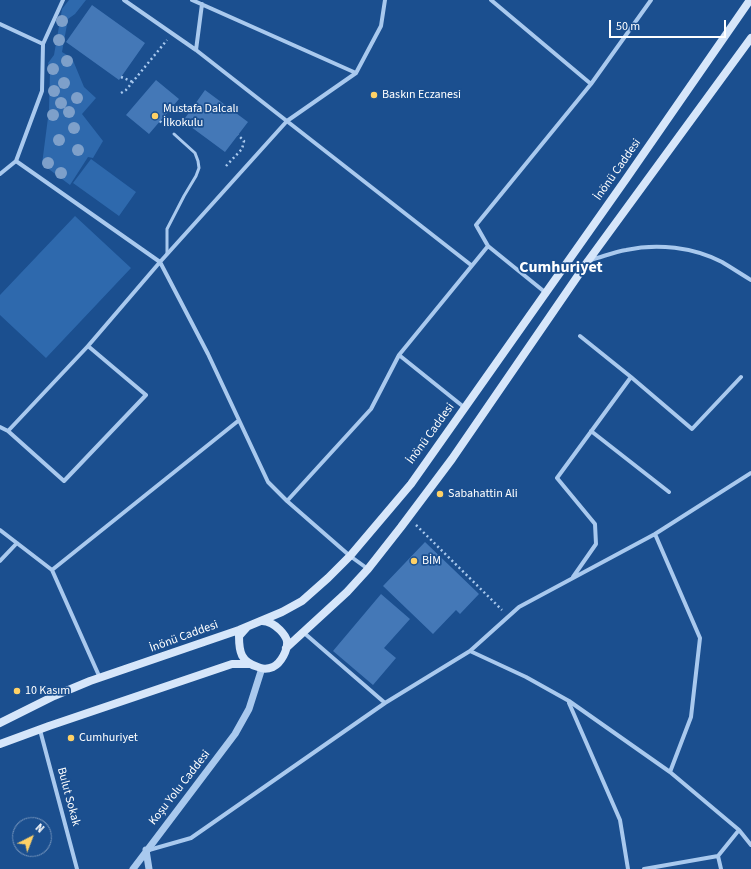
<!DOCTYPE html>
<html>
<head>
<meta charset="utf-8">
<style>
	body { margin:0 }
	#map { position:relative; width:751px; height:869px; overflow:hidden; background:#1b4f8f; font-family:"Source Sans 3",sans-serif }
	canvas { display:block }
	.north { position:absolute; left:12px; top:817px; width:40px; height:40px; box-sizing:border-box; background:#1b4f8f; border:1px solid #7695bc; border-radius:50%; rotate:42deg; font-size:11px; font-weight:700; line-height:16px; text-align:center; color:#fff }
	.north::after { content:''; display:block; margin:auto; width:14px; height:18px; background:#ffd166; clip-path:polygon(50% 0,100% 100%,50% 72%,0 100%) }
	.scale { position:absolute; left:609px; top:20px; width:117px; height:18px; box-sizing:border-box; border:2px solid #fff; border-top:0; padding-left:5px; font-size:12px; line-height:14px; white-space:nowrap; color:#fff; -webkit-text-stroke:3px #1b4f8f; paint-order:stroke }
</style>
</head>
<body>
<div id="map">
<canvas width="751" height="869"></canvas>
<div class="north">N</div>
<div class="scale">50 m</div>
</div>
<script>
const c = document.querySelector('canvas').getContext('2d');
c.lineJoin = 'round';
function fillPath(path, color) { c.fillStyle = color; c.fill(path, 'evenodd'); }
function strokePath(path, color, width, dash) { c.strokeStyle = color; c.lineWidth = width; c.lineCap = dash ? 'butt' : 'round'; c.setLineDash(dash || []); c.stroke(path); }
function drawText(font, color, halo, rows, align = 'center') {
  c.font = font + ' "Source Sans 3",sans-serif'; c.lineWidth = 3.5; c.setLineDash([]); c.textBaseline = 'middle'; c.strokeStyle = halo; c.fillStyle = color; for (const [text, x, y, turn = 0] of rows) {
    c.save(); c.translate(x, y); c.rotate((+turn || 0) * Math.PI / 180); c.textAlign = isNaN(turn) ? turn : align; if (halo) c.strokeText(text, 0, 0); c.fillText(text, 0, 0); c.restore();
  }
}
const green = new Path2D(`
	M69,0H86L75,14L68,19L62,52L72,58L84,87L96,98L82,114L103,141L93,158L88,157L70,185L42,164L49,110L50,70L48,63L54,55L62,9Z
	M91,159L136,192L119,216L73,183Z
	M75,216L131,268L46,358L0,315V295Z`);
const building = new Path2D(`
	M92,5L145,43L119,80L66,42Z
	M156,80L179,99L149,134L126,115Z
	M205,90L248,122L225,152L183,121Z
	M425,542L479,594L460,614L456,610L433,634L383,586Z
	M381,594L410,619L384,648L396,658L373,685L333,651Z`);
const path = new Path2D(`
	M121,77L133,82
	M121,93L126,90L167,40
	M160,121L163,125H170
	M226,166L242,149L244,141L238,135
	M416,525L502,610`);
const service = new Path2D(`
	M167,254V229L184,196L196,176L199,168L198,161L195,153L174,134`);
const minor = new Path2D(`
	M124,0L196,50L471,265
	M192,0L356,73
	M491,0L591,84
	M0,24L43,44
	M196,50L202,4
	M0,174L16,161
	M488,246L546,293
	M590,260C602,257 614,252 626,250C657,243 693,247 722,262C732,268 741,274 751,280
	M580,336L631,377L692,429L741,377
	M399,355L465,408
	M0,427L8,431L64,481L146,395L88,346
	M8,431L88,346L160,262L16,161L42,91L43,44L63,0
	M591,431L669,492
	M287,501L371,409L399,355L488,246L476,225L591,84L651,0
	M0,530L52,570L100,678
	M655,534L700,638L691,717L670,772
	M0,561L17,543
	M368,569L350,556L287,501L268,482L208,354L160,262L287,121L356,73L381,26L385,0
	M52,570L238,421
	M573,577L596,544L595,524L557,478L631,377
	M303,632L385,703
	M470,651L526,677L569,701L670,772L739,830L751,845
	M569,703L620,820L628,869
	M40,730L77,869
	M149,850L191,838L385,703L470,651L519,607L655,534L751,473
	M644,869L718,856
	M721,869L718,856L739,830`);
const tertiary = new Path2D(`
	M146,850L149,869
	M133,869L235,734L249,709L262,668`);
const secondary = new Path2D(`
	M247,627L239,636C239,652 241,662 258,667C262,669 268,669 273,667C281,663 288,650 287,641C286,637 283,633 280,630C275,625 269,621 262,621
	M286,648L347,592L368,569L401,527L452,459L588,261L751,38
	M0,723L54,696L90,681L239,630L282,612L302,601L328,578L350,556L411,484L626,179L750,0
	M0,744L49,726L232,664H250`);
const trees = [
	[62,21],
	[59,40],
	[67,61],
	[53,69],
	[64,83],
	[54,91],
	[77,98],
	[61,103],
	[69,112],
	[53,115],
	[74,128],
	[59,140],
	[78,150],
	[48,163],
	[61,173]
];
const markers = [
	[374,95,4,"#ffd166"],
	[155,116,4,"#ffd166"],
	[440,494,4,"#ffd166"],
	[414,561,4,"#ffd166"],
	[17,691,4,"#ffd166"],
	[71,738,4,"#ffd166"]
];
const poiNames = [
	["Baskın Eczanesi",382,95],
	["Mustafa Dalcalı",163,109],
	["İlkokulu",163,123],
	["Sabahattin Ali",448,494],
	["BİM",422,561],
	["10 Kasım",25,691],
	["Cumhuriyet",79,738]
];
const streetNames = [
	["İnönü Caddesi",618,170,-55],
	["İnönü Caddesi",431,434,-54],
	["İnönü Caddesi",184,637,-20],
	["Koşu Yolu Caddesi",180,788,-52],
	["Bulut Sokak",68,797,75]
];
const districtNames = [
	["Cumhuriyet",561,268]
];
fillPath(green, '#2e69ad');
fillPath(building, '#4478b7');
strokePath(path, '#a9c9ee', 2.5, [2, 3]);
strokePath(service, '#a9c9ee', 3);
strokePath(minor, '#a9c9ee', 4);
strokePath(tertiary, '#a9c9ee', 7);
strokePath(secondary, '#d6e6fa', 8);
c.fillStyle = '#7ea0ca';
for (const [x, y] of trees) { c.beginPath(); c.arc(x, y, 6, 0, 2 * Math.PI); c.fill(); }
for (const [x, y, r, color] of markers) { const dot = new Path2D(); dot.arc(x, y, r, 0, 2 * Math.PI); c.fillStyle = color; c.fill(dot); strokePath(dot, '#1b4f8f', 1.5); }
drawText('12px', '#fff', '#1b4f8f', poiNames, 'left');
drawText('12px', '#fff', '#1b4f8f', streetNames);
drawText('bold 16px', '#fff', '#1b4f8f', districtNames);
</script>
</body>
</html>
